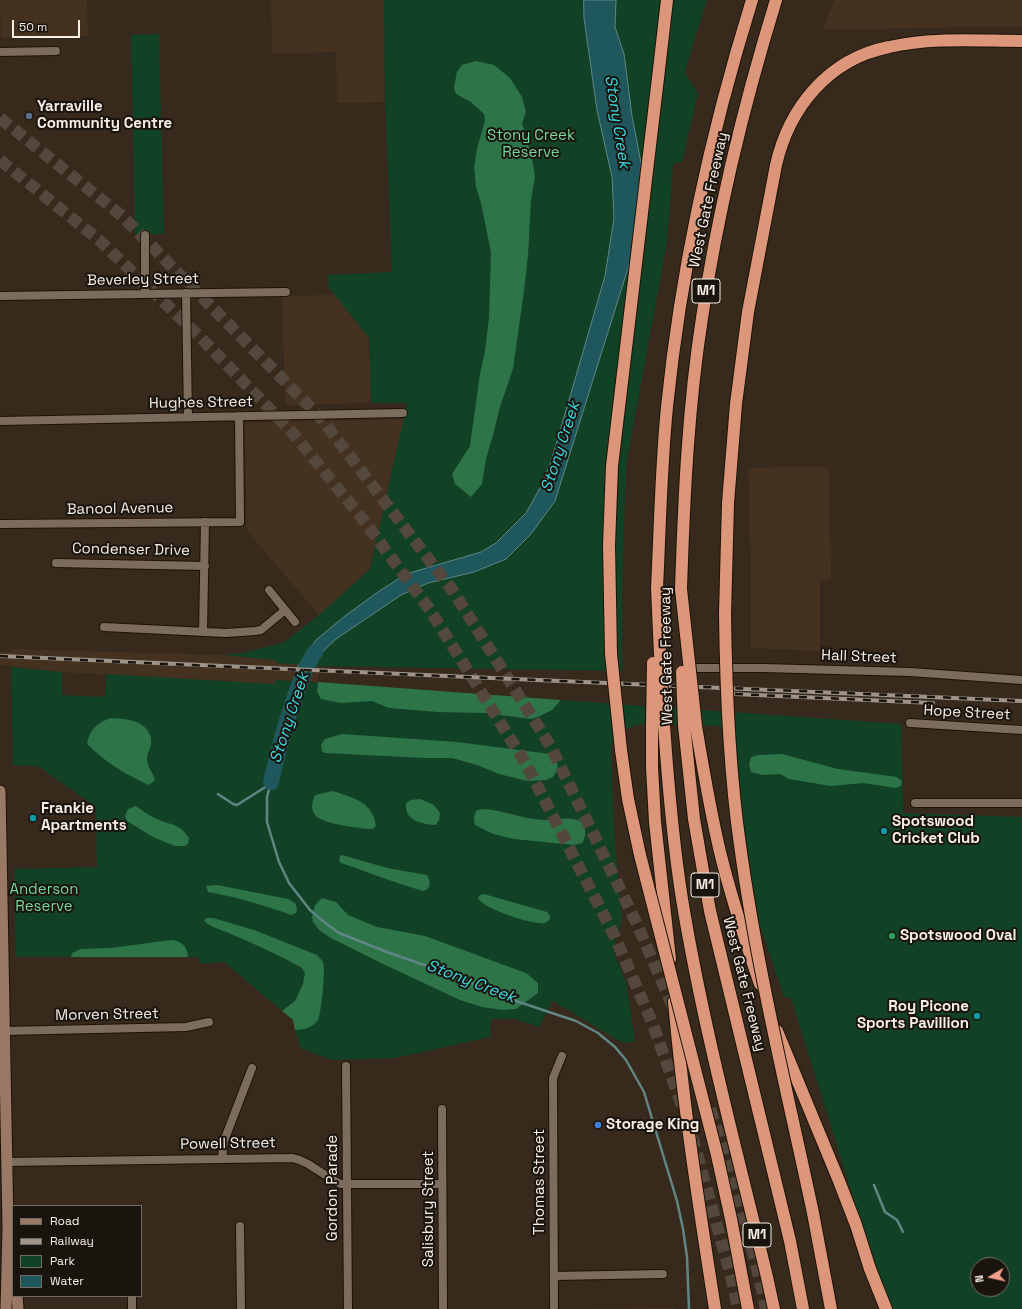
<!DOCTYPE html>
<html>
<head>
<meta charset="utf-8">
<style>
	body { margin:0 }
	#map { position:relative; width:1022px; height:1309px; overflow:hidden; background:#372a1d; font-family:"Space Grotesk",sans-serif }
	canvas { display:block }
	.legend { position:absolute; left:12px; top:1205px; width:130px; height:92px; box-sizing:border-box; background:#1a140e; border:1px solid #726b64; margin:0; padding:5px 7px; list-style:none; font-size:12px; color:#f7eee6 }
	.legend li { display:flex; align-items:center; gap:8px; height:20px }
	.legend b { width:20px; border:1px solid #726b64 }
	.north { position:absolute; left:970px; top:1257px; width:40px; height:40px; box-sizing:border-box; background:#1a140e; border:1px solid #726b64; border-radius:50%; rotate:261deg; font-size:11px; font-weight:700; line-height:16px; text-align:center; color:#f7eee6 }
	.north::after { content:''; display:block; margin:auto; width:14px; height:18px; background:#f49d8b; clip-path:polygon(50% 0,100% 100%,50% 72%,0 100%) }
	.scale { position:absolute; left:12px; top:20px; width:68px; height:18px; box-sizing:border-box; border:2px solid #f7eee6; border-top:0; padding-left:5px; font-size:12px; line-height:14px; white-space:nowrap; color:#f7eee6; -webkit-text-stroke:3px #1a140e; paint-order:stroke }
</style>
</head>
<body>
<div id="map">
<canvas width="1022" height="1309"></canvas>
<ul class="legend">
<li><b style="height:5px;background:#997966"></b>Road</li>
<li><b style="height:5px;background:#9f948a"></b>Railway</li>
<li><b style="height:11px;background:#124226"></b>Park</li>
<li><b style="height:11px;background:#1f585c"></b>Water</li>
</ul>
<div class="north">N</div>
<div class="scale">50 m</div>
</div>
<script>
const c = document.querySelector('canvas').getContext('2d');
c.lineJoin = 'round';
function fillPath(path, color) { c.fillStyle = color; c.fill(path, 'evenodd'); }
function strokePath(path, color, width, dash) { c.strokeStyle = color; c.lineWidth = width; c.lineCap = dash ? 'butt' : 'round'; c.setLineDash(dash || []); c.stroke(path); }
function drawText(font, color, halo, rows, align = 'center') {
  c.font = font + ' "Space Grotesk",sans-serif'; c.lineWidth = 4; c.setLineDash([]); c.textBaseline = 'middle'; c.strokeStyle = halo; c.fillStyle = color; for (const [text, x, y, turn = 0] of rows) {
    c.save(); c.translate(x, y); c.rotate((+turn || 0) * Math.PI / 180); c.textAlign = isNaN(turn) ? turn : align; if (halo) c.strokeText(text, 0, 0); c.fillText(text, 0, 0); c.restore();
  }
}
const built = new Path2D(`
	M0,0H87L88,36L1,37Z
	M271,0H384L385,102L337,103L336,52L272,54Z
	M833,0H1022V26L823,30L834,1Z
	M335,295L369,338L371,403L285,405L282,296Z
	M404,419L370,569L319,615L247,531L245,423Z
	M824,466L829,471L831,579L820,580V651L751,648V572L748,468Z
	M12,649L222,655L277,660V663L319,666L318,682L276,680L275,684L62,672L0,665V652H11Z
	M674,1308V1309H564Z`);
const green = new Path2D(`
	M384,0H707L695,37L685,73L698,93L682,162L673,164L667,242L626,465L622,594V671L319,666L276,663V660L222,655L244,653L284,642L319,615L370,569L407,403H371L369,338L329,288L328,275L392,272L385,102Z
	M159,34L164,234L135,235L131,35Z
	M11,667L62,672V695L105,697L106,674L275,684V680L901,724L903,813L1022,817V1309H891L853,1197L791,998L784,997L756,913L723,732L720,726L641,724L628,728L620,733L614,740L611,747L614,833L622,919L614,947L616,958L626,982L635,1041L627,1043L621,1042L553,1001L539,1027L515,1019H491L490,1037L395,1058L332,1060L300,1048L293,1020L224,962L201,964L198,957H16L14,869L97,867L96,807L38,766L13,765ZM978,1265H1002V1289H978Z`);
const forest = new Path2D(`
	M476,61L494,65L510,78L522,97L526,112L522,123L532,158L535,177L531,200L528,255L524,291L513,369L500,407L493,435L486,459L482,484L471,497L455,484L452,474L470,446L480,374L485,351L489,318L491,252L481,203L476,187L474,167L477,149L485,120L484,114L471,102L458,95L455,92L454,87L457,72L462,65Z
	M318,682L561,700L552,710L540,716L531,719L485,713L438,712L389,708L372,701L341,703L321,699L317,692Z
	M111,718C124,719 140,719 148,731C149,734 151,736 151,739C152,746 148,751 147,757C146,766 153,772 155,780L149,785C123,773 108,764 87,744C89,730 98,722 111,718Z
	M342,734L457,742L550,754L557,762L558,769L553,777L546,780L527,781L499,774L477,765L452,758H425L325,753L322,751L321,745L325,739Z
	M782,754L838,769L897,777L902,781L901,786L896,788L863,783L831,786L789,779L780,774L762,775L751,772L749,765L751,757L759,755Z
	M333,791C353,798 372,801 376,825L373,829C361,829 324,824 316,816C310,810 312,801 315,795Z
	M420,799L434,805L440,813L439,820L436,825C422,824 404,821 406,803L411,800Z
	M136,806C142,810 148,815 155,818C170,826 179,822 189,838L188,844L185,846H175L153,837L127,821L125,816L128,809Z
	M485,809C505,811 526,820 546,820C560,821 568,815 583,822C585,829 587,836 582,843L574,845L514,839L493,834L475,825C474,819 473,816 477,810Z
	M342,855L387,868L427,875C431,881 431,890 423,891C395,883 368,872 341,863L339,861L340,856Z
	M217,885L288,899L295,903L297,909L296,913L291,915C264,905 236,897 208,892L206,886Z
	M484,894L547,912L550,916V919C548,921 547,922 545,923C533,925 483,909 478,898L480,895Z
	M322,898L336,902L348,915L377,927L425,936L526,973L538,983V993L516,1009L503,1010L482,1007L460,1000L381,963L331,938L319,930L313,922L312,917L315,905Z
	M207,918H213L254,930L317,955C318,957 322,959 323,962C326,968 321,1014 318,1020C314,1027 303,1030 295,1030L293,1020L282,1011L295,1001L303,984L305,973L302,968C279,955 255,944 231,934C222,930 213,928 205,922L204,920Z
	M171,940C182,941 187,946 188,957H71L72,953L81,949L111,948Z`);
const water = new Path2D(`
	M584,0H616L615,27L624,54L632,116L646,189L634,249L555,501L531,534L506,559L474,572L428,583L401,595L336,639L320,654L312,670L296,669L316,640L345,616L378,592L406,574L481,552L496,543L526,513L540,488L551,462L605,276L614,218L612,177L597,110L584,18Z`);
const stream = new Path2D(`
	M271,782L267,797V822L279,862L289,883L310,910L324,922L339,933L387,952L447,973L510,999L576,1021L598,1033L615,1047L626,1060L644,1092L677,1201L683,1229L687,1257L689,1309
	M218,794L233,804L237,805L267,786L270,782
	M874,1185L885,1212L897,1220L903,1232`);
const river = new Path2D(`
	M271,782C277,755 284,728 293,702C299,684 305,667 315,652`);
const motorwayTunnel = new Path2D(`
	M0,118L122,216L320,417L453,591L551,747L637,924L675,1012
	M0,160L99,240L200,337L292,432L361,517L430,610L526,764L615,937L652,1022L683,1109
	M710,1109C732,1174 752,1241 766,1309
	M692,1136L731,1276L738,1309`);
const minor = new Path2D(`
	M0,52L56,51
	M145,235V294
	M186,293L188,417
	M0,296L286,292
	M0,421L403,413
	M0,524L240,522L239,416
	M56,563L205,566
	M269,590L295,622
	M104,627L226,633L255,631L261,630L285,610
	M203,632L205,522
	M696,668H763L910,672L1022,680
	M910,723L1022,730
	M915,803H1022
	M4,1031L186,1027L209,1022
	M346,1066L348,1309
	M442,1109L443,1309
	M222,1158L224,1141L252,1068
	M7,1162L292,1158C310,1161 324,1177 341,1184H442
	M240,1226L241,1309
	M554,1276L663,1274
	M132,1296V1309
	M554,1309L553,1078L562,1056`);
const secondary = new Path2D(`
	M0,791L8,1228L6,1309
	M17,1296L18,1309`);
const motorway = new Path2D(`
	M658,78L667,0
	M657,588C660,528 661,467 667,407C681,269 711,132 752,0
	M681,589C684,498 688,408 702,318C718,210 744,104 776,0
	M725,614L728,503L736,404L748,312L776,165C789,108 828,59 889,47C932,37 978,41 1022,41
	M652,724V767L655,822L670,959
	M664,725C668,783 673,842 682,899C703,1027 737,1152 767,1277L774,1309
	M684,725L694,819L710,911L790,1241L803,1309
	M696,726C703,768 710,810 720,852C731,897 745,940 760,984
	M674,1001C683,1104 699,1207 715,1309
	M777,1031L839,1181L856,1225L870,1269L886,1309
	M813,1213L831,1309`);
const rail = new Path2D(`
	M0,656C341,673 681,685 1022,701
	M735,694L933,703`);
const motorwayBridge = new Path2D(`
	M658,78L612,466L609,545L611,654L621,750L628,799L640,855L717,1155L731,1219L748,1309
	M657,588L661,677L664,725
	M681,589L696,726
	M725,614C726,692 729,769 740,845C757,969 787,1091 813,1213
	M682,672L684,725
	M652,724L653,663`);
const markers = [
	[29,116,4,"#5c6f8a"],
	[33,818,4,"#0f9aa8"],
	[884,831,4,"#0f9aa8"],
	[892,936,4,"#2e9e5b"],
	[977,1016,4,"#0f9aa8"],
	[598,1125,4,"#3f7fe0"]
];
const shields = [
	[706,291,28],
	[705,885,28],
	[757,1235,28]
];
const shieldNames = [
	["M1",706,291],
	["M1",705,885],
	["M1",757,1235]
];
const poiNames = [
	["Yarraville",37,107],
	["Community Centre",37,124],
	["Frankie",41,809],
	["Apartments",41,826],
	["Spotswood",892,822],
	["Cricket Club",892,839],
	["Spotswood Oval",900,936],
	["Roy Picone",969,1007,"right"],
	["Sports Pavillion",969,1024,"right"],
	["Storage King",606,1125]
];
const parkNames = [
	["Stony Creek",531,136],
	["Reserve",531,153],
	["Anderson",44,890],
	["Reserve",44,907]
];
const streetNames = [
	["West Gate Freeway",709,200,-78],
	["Beverley Street",143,280,-1],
	["Hughes Street",201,403,-1],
	["Banool Avenue",120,509,-1],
	["Condenser Drive",131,550,1],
	["West Gate Freeway",667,656,-91],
	["Hall Street",859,657,2],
	["Hope Street",967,713,3],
	["West Gate Freeway",744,984,76],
	["Morven Street",107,1015,-1],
	["Powell Street",228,1144,-1],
	["Thomas Street",540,1182,-90],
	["Gordon Parade",333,1188,-90],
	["Salisbury Street",429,1209,-90]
];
const waterNames = [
	["Stony Creek",617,122,81],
	["Stony Creek",561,447,-72],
	["Stony Creek",290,718,-72],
	["Stony Creek",471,982,21]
];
fillPath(built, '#443120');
fillPath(green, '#124226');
fillPath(forest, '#2d7449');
fillPath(water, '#1f585c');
strokePath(water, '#608585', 1);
strokePath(stream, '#608585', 2.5);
strokePath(river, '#1f585c', 16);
strokePath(motorwayTunnel, '#54473b', 12, [12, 6]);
strokePath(minor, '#1e1207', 10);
strokePath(secondary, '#1e1207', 13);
strokePath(motorway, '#1e1207', 14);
strokePath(minor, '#7c6c5e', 8);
strokePath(secondary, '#997966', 11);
strokePath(motorway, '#dc977a', 12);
strokePath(rail, '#9f948a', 4);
strokePath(rail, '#1a140e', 2.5, [8]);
strokePath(motorwayBridge, '#1e1207', 14, []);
strokePath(motorwayBridge, '#dc977a', 12);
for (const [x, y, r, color] of markers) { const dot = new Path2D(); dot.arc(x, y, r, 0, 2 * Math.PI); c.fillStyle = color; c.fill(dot); strokePath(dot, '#1a140e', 1.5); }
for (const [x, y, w] of shields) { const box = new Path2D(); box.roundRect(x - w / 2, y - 12, w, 24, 3); c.fillStyle = '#1a140e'; c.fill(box); strokePath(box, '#f7eee6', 1); }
drawText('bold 14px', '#f7eee6', null, shieldNames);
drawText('bold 15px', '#f7eee6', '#1a140e', poiNames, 'left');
drawText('15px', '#77d899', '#1a140e', parkNames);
drawText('15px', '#f7eee6', '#1a140e', streetNames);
drawText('italic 16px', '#39dce5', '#1a140e', waterNames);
</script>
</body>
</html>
